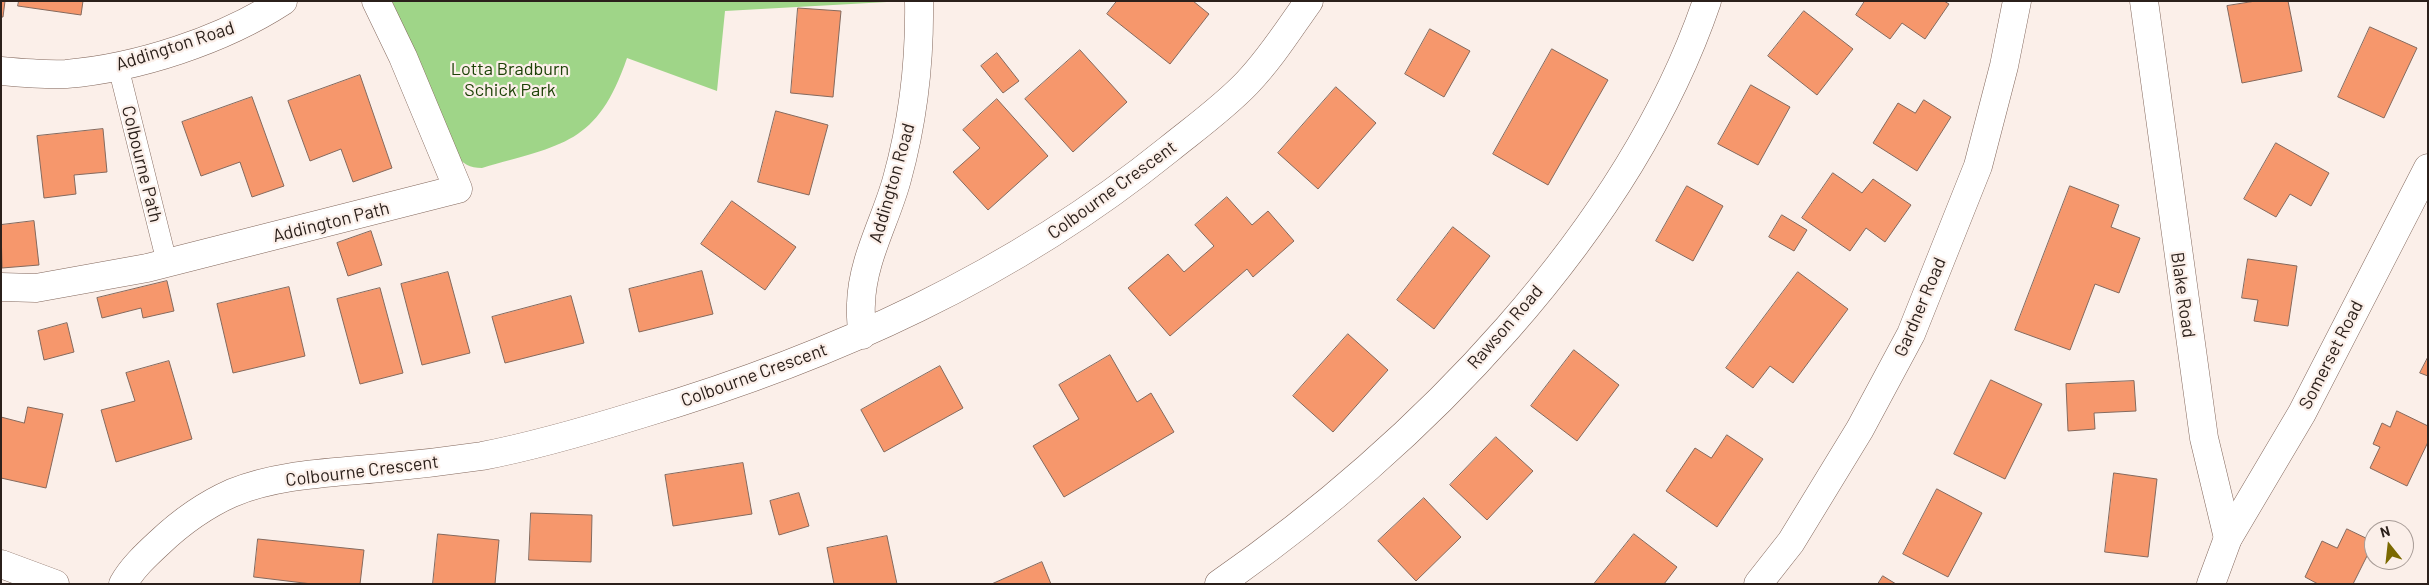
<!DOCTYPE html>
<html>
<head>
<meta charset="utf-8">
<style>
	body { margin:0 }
	#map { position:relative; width:2429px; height:585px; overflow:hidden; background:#fbefe9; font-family:Barlow,sans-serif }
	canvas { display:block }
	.frame { position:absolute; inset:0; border:2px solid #2b201b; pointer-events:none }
	.north { position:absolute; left:2364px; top:520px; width:50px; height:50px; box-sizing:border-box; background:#fbefe9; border:1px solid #a89c97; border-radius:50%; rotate:344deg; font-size:14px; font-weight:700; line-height:20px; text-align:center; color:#2b201b }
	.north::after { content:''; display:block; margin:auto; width:18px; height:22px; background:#7b6900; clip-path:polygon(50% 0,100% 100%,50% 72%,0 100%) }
</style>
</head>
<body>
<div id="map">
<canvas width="2429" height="585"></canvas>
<div class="frame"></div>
<div class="north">N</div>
</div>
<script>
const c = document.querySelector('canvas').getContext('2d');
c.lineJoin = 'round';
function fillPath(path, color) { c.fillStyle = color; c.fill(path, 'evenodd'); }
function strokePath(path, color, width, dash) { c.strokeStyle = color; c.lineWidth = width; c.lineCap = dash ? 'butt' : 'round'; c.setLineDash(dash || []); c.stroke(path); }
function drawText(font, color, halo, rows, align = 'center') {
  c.font = font + ' Barlow,sans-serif'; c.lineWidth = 4.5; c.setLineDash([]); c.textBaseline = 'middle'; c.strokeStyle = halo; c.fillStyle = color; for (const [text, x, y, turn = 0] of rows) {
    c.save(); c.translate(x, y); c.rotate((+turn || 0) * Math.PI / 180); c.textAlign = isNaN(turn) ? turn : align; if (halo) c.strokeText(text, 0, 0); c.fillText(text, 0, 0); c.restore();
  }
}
const green = new Path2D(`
	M392,1H887V2L725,11L717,91L627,58C597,145 563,144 482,168C470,168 462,164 456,154Z`);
const building = new Path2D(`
	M1,1H5L3,17H1Z
	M19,1H83L81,15L18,6Z
	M1117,1H1193L1209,14L1170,64L1107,14Z
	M1865,1H1944L1949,4L1925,39L1902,23L1890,39L1856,15Z
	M2256,1H2288L2302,71L2242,83L2227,6Z
	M798,8L841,11L833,97L791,93Z
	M1804,11L1853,49L1817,95L1768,56Z
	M2370,27L2417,48L2384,118L2338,97Z
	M1430,29L1470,51L1444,97L1405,74Z
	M1552,49L1608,80L1548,185L1493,154Z
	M1080,50L1127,102L1073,152L1025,99Z
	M997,53L1019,81L1003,93L981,66Z
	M360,75L392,168L353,182L341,149L310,161L288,101Z
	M1751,85L1790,107L1758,165L1718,144Z
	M1336,87L1376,123L1318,189L1278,153Z
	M252,97L284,186L252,197L240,162L201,176L182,122Z
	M997,99L1048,156L988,210L953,172L980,148L963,130Z
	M1924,100L1951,117L1917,171L1873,143L1898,103L1915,113Z
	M776,111L828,125L809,195L758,182Z
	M103,129L107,172L74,175L76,194L44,198L37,136Z
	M2276,143L2329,173L2311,206L2290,194L2276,217L2244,199Z
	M1833,173L1862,193L1873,179L1911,205L1885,242L1866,228L1850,251L1802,218Z
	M1687,186L1723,206L1693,261L1656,241Z
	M2070,186L2119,205L2111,227L2140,238L2119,293L2095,284L2070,350L2015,330Z
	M1227,197L1252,225L1268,211L1294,241L1253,277L1247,269L1170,336L1128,288L1168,254L1184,272L1214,246L1195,225Z
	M732,201L796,247L765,290L701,244Z
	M1782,215L1807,230L1794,251L1769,237Z
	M34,221L39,265L2,268L1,225Z
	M1453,227L1490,256L1434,329L1397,300Z
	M371,231L382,265L348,276L337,243Z
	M2248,259L2297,266L2288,326L2254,321L2258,300L2242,298Z
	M702,271L713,314L639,332L629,289Z
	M448,272L470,353L422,365L401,284Z
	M1798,272L1848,309L1793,383L1770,366L1753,388L1726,368Z
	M167,281L174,311L143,318L141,308L102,318L97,298Z
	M289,287L305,356L233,373L217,304Z
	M380,288L403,373L360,384L337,299Z
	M571,296L584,343L505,363L492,317Z
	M67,323L74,352L44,360L38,331Z
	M1348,334L1388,370L1333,432L1293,396Z
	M1574,350L1619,385L1577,441L1531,406Z
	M1110,355L1137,402L1151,393L1174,432L1064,497L1033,446L1079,419L1059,385Z
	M2428,357V376L2420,373Z
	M169,361L192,439L116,462L101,410L135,401L126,373Z
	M940,366L963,408L884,452L861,410Z
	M1991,380L2042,404L2005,479L1954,454Z
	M2134,381L2136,411L2094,413L2095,429L2068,431L2066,384Z
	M28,407L63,414L46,488L1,478V417L24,423Z
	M2397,411L2428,426V442L2407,486L2370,468L2380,447L2373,444L2382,423L2390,427Z
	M1727,435L1763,459L1717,527L1666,491L1695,448L1711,458Z
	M1496,437L1533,471L1487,520L1450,485Z
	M743,463L752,514L673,526L665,475Z
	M2114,473L2157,479L2148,557L2105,552Z
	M1937,489L1982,513L1948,577L1903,554Z
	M799,493L809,526L779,535L770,501Z
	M1424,498L1461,537L1416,581L1378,541Z
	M531,513L592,515L591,562L529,560Z
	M2347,529L2374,542L2353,584H2318L2305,577L2322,541L2337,548Z
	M438,534L499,540L495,584H433Z
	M1634,534L1677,567L1664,584H1594Z
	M887,536L897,584H834L827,548Z
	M258,539L364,550L360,584H312L254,577Z
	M1042,562L1051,584H992Z
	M1883,576L1896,584H1878Z`);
const service = new Path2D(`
	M118,66L167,263`);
const minor = new Path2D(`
	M2144,1L2204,438L2228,538
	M1,71C23,73 45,75 66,74C138,68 223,40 283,1
	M1,287L36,288L147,268L458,189L403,57L376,1
	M862,335C862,325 860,314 861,304C862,260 886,220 897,179C913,121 920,62 919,1
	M1,564L55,584
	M123,584C132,568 146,555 159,543C180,523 205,505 232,493C278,474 331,473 380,468C414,465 448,461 482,456C535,446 589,430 641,414C833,357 1012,276 1169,149C1195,128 1223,108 1247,83C1271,58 1289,29 1309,1
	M1219,584C1417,447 1628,233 1707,1
	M1758,584L1791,542L1860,429L1911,334L1978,166L2004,66L2017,1`);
const tertiary = new Path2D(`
	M2211,584L2228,538L2302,413L2428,168`);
const streetNames = [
	["Addington Road",175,46,-18],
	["Colbourne Path",142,164,76],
	["Addington Road",892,183,-74],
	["Colbourne Crescent",1112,190,-36],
	["Addington Path",331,222,-14],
	["Blake Road",2183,295,82],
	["Gardner Road",1920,307,-67],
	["Rawson Road",1505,327,-49],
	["Somerset Road",2331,355,-63],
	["Colbourne Crescent",754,375,-20],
	["Colbourne Crescent",362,471,-7]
];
const parkNames = [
	["Lotta Bradburn",510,69],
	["Schick Park",510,90]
];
fillPath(green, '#9fd588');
fillPath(building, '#f6976c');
strokePath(building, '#84695d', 1);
strokePath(service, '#83685d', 21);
strokePath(minor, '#83685d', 29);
strokePath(tertiary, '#83685d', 29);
strokePath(service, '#fff', 20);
strokePath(minor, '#fff', 28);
strokePath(tertiary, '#fff', 28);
drawText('18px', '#2b201b', '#fbefe9', streetNames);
drawText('18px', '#1d4207', '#fbefe9', parkNames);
</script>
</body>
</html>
